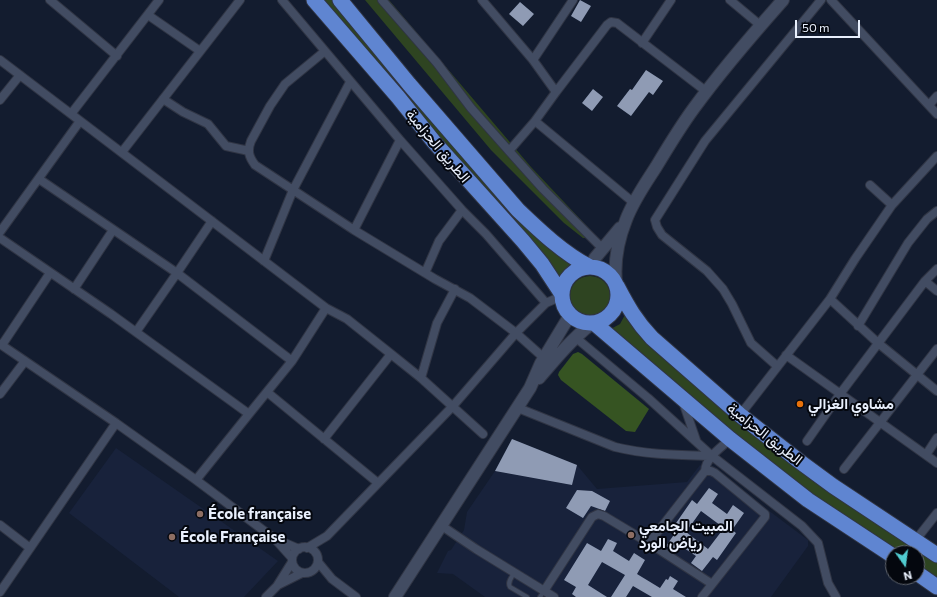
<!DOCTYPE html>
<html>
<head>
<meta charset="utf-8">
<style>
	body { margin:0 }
	#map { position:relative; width:937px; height:597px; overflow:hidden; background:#131c2f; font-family:Commissioner,sans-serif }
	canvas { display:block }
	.north { position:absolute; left:885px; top:545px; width:40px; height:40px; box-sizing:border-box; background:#04070e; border:1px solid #5f646d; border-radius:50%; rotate:166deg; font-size:11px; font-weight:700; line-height:16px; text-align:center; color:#e8effc }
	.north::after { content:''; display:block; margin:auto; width:14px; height:18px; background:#51ccd1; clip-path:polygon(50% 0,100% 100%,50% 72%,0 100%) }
	.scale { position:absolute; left:795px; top:20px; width:65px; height:18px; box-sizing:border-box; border:2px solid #e8effc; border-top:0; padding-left:5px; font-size:12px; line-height:14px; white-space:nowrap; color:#e8effc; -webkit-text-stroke:3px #04070e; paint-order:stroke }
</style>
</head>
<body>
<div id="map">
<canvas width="937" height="597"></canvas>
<div class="north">N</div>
<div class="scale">50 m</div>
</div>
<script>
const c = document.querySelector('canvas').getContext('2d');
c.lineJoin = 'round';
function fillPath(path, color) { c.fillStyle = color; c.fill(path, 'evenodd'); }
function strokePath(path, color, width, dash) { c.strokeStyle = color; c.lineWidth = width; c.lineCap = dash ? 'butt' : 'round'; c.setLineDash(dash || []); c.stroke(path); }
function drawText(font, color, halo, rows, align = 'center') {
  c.font = font + ' Commissioner,Vazirmatn,sans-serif'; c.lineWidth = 4; c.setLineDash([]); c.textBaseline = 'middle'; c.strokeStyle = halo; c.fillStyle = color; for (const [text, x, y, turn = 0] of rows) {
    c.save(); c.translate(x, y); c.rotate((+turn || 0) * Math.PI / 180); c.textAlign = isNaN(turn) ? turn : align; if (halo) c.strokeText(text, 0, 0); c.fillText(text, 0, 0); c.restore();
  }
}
const built = new Path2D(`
	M116,448L278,561L244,597H179L69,513Z
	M577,465L597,489L687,482L700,465L712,468L808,540V546L771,597H485L453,574L437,573L448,551L451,550L464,530L467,512L495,471L572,485Z`);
const green = new Path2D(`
	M323,0H332L408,89L572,263L558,279Z
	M365,0H389L531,167L599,239L583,238L564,223L491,150Z
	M570 296a20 20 0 1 1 40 0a20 20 0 1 1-40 0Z
	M626,313L636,327L937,562V581L917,566V553H898L836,512L789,477L607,331L620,324Z`);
const forest = new Path2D(`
	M578,352L582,354L649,409L635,432L626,431L561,380L558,375L559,372L573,354Z`);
const building = new Path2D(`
	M580,0L591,6L581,22L571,16Z
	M520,2L534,14L523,26L509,14Z
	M646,70L663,81L653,95L649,92L631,116L617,106L630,89L632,90Z
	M593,89L603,97L592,111L582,103Z
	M512,439L577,465L572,485L495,471Z
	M709,488L718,494L712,503L727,514L733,505L744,513L732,530L736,533L717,560L713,557L702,571L691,563L696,556L681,546L676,553L666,546L678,529L674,526L692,500L697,504ZM701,511L724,528L708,549L686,532Z
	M577,490L592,491L610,501L605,511L591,506L583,518L566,508Z
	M608,539L617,543L613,551L629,561L634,553L645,560L637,574L660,588L666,579L668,580L670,576L678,581L673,589L686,597H652L633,586L626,597H611L625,575L602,562L588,585L607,597H576L572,594L576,587L564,580L587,543L601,551Z`);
const lane = new Path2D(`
	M514,573C512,577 507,582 510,587L527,597
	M540,597L544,591`);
const street = new Path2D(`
	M50,0L117,56
	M282,0L400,140L462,210L486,234L546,303
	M382,0L437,63L471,108L509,151L543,189L603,249
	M482,0L533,60L556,92L535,121L509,151
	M730,0L760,25
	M831,0L937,114
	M148,15L200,51
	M642,43L671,0
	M325,51L285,84L270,106L251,141C247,151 249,157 255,165L354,230L435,279L470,298L516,333L544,358
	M0,60L326,308L292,361
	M533,60L573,0
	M556,92L607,25L611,22L617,23L707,92
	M163,99L183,112L208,124L226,146L249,151
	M0,100L20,75
	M929,105L937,96
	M71,114L159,0
	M535,121L634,203
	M122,152L240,0
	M39,179L177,273L292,361L249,414
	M870,185L892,205
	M354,230L400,140
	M0,232L80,121
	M0,238L111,314L249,414L196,480L116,423
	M264,261L293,190L350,82
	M425,273L439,241L462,210
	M925,281L937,291
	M74,289L113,230
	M830,299L855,259L892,205L937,156
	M326,308L347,319L391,354L421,378L483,434
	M858,326L908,243L927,219L937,211
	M136,332L177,273L212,221
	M575,337L648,398L712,456L802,526L818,543L828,583L836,597
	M0,344L116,423L0,592
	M2,345L50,273
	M786,355L937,463
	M777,366L751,343L732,304L723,289L707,271L662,235L657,227L655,220L705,141L821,0
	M421,378L437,323L455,289
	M267,392L378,483
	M0,394L25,361
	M683,402L696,440
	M518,408L615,447C648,455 678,455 712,456
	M740,415L830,299L878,343L937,391
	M324,439L391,354
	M807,441L840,394L925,281L937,269
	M926,455L937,438
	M844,469L937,349
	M196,480L275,539L292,558
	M0,525L30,548
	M442,526L476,549L554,597
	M278,540L299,549
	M915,541L937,513
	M292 560a13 13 0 1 1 26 0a13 13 0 1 1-26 0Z
	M307,548L327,536L453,406L516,333L546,303L562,296
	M318,562L332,579L356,597
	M712,584L649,543L705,471C706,457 721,448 730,439
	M278,585L302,573
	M544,591L592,517L598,514L604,516L649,543
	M266,597L277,586L292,562
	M702,597L765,517V514L715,473L711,471H705`);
const secondary = new Path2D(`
	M592,267L595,258L620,228
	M616,283C614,262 618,240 626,220C633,201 645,184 656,167C668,147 680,127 694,108C721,71 752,35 783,0
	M539,378C556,358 571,340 591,324
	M395,597L530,388L541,363L570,315`);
const highway = new Path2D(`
	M314,0L398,97L434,142L523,241L542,264L561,293
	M340,0L409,84L518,210C540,231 563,253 590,267
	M562 295a28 28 0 1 1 56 0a28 28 0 1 1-56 0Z
	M617,286C628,307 636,321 652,338L740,415L799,461L833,486L937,555
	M594,323L730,439L808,500L893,556
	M917,573L937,587`);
const markers = [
	[800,404,4,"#e8710a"],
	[200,514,4,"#8d6e63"],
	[631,535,4,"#8d6e63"],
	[172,537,4,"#8d6e63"]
];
const streetNames = [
	["الطريق الحزامية",438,146,50],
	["الطريق الحزامية",765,434,38]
];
const poiNames = [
	["مشاوي الغزالي",808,404],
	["École française",208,514],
	["المبيت الجامعي",639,526],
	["رياض الورد",639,543],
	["École Française",180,537]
];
fillPath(built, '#18223b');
fillPath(green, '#2e4421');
fillPath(forest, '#365422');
fillPath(building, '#8f9bb4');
strokePath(lane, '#303544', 6);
strokePath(street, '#303544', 10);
strokePath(secondary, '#303544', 14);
strokePath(highway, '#303544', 17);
strokePath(lane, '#424c62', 4);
strokePath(street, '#424c62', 8);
strokePath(secondary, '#424c62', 12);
strokePath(highway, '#5f85d1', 15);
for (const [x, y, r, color] of markers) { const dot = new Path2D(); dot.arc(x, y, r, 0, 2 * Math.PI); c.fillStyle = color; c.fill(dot); strokePath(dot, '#04070e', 1.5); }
drawText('15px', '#e8effc', '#04070e', streetNames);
drawText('bold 15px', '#e8effc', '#04070e', poiNames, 'left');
</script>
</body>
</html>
